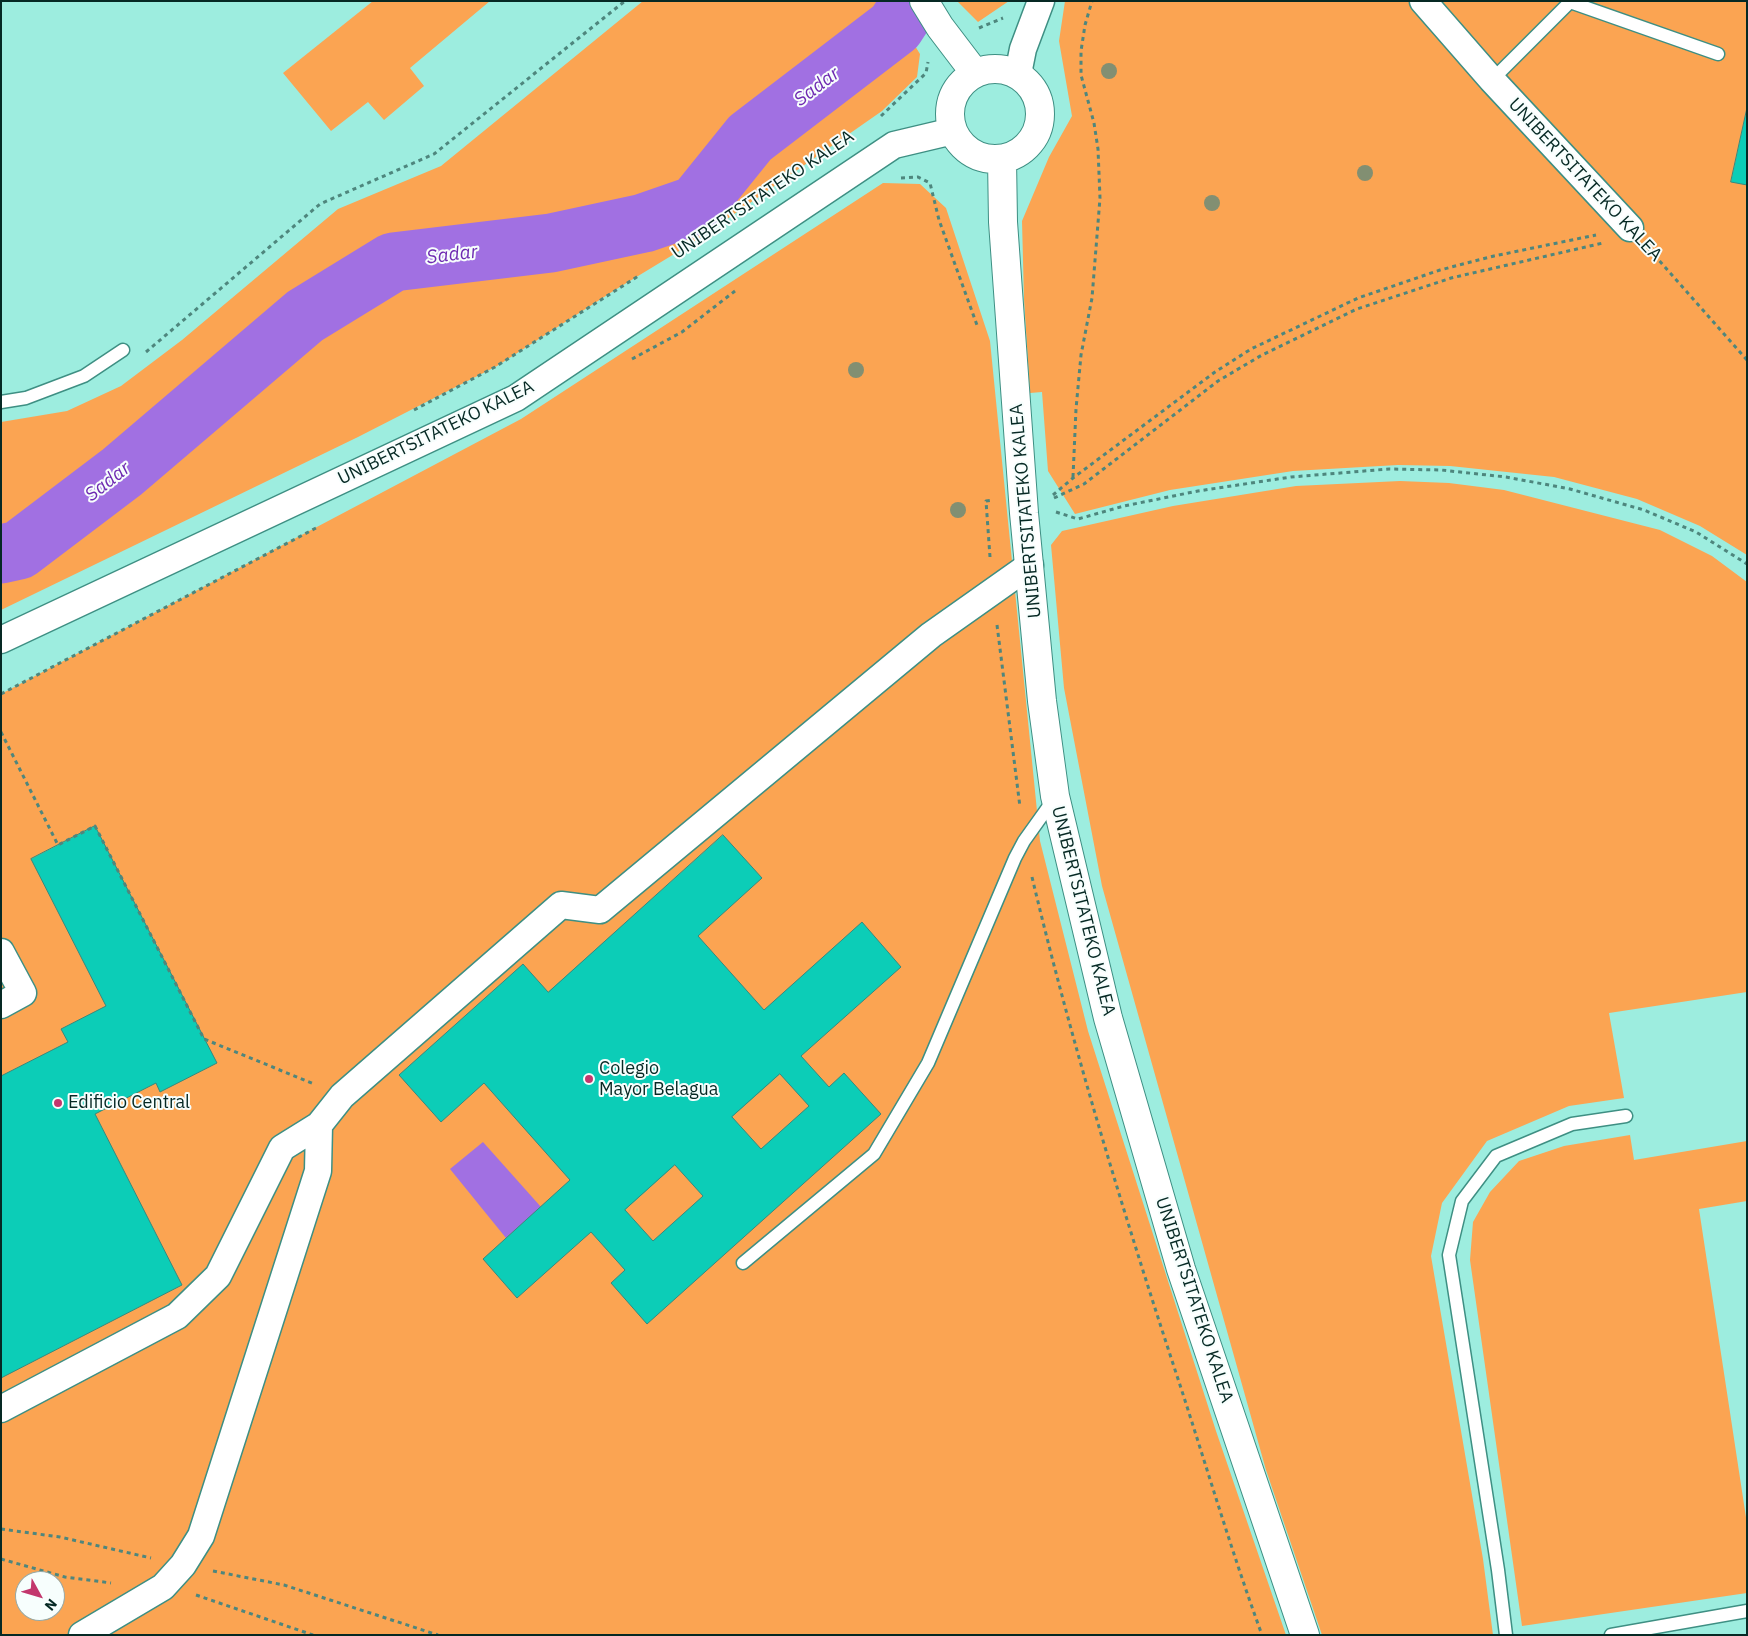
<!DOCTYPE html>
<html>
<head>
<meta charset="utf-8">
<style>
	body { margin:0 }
	#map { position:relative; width:1748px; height:1636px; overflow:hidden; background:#9deddf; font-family:"IBM Plex Sans",sans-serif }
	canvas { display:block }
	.frame { position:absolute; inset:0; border:2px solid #062924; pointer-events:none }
	.north { position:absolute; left:15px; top:1571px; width:50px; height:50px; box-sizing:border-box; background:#f7fefd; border:1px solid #97a9a6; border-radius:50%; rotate:129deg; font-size:14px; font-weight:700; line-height:20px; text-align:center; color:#062924 }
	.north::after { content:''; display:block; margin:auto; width:18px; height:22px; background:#c3376d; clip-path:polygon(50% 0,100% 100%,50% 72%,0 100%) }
</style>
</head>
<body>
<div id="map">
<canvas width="1748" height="1636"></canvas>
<div class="frame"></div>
<div class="north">N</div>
</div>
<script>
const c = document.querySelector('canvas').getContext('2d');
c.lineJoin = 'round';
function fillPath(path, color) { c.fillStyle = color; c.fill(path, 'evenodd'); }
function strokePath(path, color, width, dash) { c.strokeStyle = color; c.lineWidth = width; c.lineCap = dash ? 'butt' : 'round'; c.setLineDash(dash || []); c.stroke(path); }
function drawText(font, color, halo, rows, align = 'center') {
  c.font = font + ' "IBM Plex Sans",sans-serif'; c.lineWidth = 4; c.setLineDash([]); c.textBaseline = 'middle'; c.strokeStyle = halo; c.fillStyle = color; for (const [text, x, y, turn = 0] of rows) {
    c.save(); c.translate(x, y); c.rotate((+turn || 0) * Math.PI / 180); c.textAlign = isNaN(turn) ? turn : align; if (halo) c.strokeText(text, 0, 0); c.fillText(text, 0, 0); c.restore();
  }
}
const green = new Path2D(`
	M373,1H490L410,68L424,86L384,120L368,102L331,131L283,73Z
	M643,1H887L920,54L917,77L882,111L694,242L615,290L497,366L358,437L1,610V422L67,411L121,386L182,340L338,209L441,166Z
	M957,1H1009L978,22Z
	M1065,1H1747V555L1700,526L1637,499L1554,477L1450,466L1398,465L1293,471L1170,490L1075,514L1048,471L1042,392L1030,393L1024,299L1022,221L1049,157L1072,116L1059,41Z
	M883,183L920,184L946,208L990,341L1040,841L1088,1031L1216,1431L1286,1635H1V694L521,419ZM25,1581H55V1611H25Z
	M1400,481L1449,483L1504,490L1660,530L1712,556L1747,582V992L1609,1013L1624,1098L1569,1106L1487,1141L1442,1203L1431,1256L1483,1559L1493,1635H1322L1266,1470L1102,886L1064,688L1051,545L1062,531L1173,506L1296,486Z
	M1630,1135L1634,1160L1747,1141V1201L1699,1209L1747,1524V1593L1522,1626L1470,1260L1473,1222L1490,1192L1519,1161L1564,1146Z`);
const water = new Path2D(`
	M483,1142L541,1207L506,1238L450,1169Z`);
const river = new Path2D(`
	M1,554L19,550L122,472L305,316L393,262L551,243L644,223L696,205L750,138L895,27L912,1`);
const building = new Path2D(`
	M1747,108V185L1731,182Z
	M95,826L217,1063L160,1092L156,1083L95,1114L182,1285L1,1378V1076L68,1042L61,1029L106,1006L31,859Z
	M723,835L762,878L698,936L764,1010L862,922L901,967L801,1056L829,1087L844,1073L881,1114L647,1324L611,1283L625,1270L591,1232L517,1298L483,1259L570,1180L484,1083L441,1122L399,1075L523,964L548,992ZM780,1074L809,1106L761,1149L732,1117ZM675,1165L703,1196L653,1241L625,1210Z`);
const path = new Path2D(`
	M979,28L1003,18
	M881,116L926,73L928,62
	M901,178L918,177L930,183L939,220L978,328
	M1649,249L1747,360
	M146,352L320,204L434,154L625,1
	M632,359L682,332L735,291
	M414,410L495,367L640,275
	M1073,477L1076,409L1081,355L1092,298L1100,198L1098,149L1094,123L1081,75V51L1085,25L1092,1
	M1053,495L1073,478L1215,372L1251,349L1358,298L1440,270L1494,256L1596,235
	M1054,498L1084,484L1218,381L1262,355L1357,309L1451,278L1603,243
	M1056,512L1078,519L1124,506L1198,491L1291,477L1389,469L1441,470L1506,477L1570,489L1644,510L1696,532L1747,564
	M990,557L986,501L993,500
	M997,625L1020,807
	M1,694L316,528
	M1,732L58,845L95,826L204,1039L314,1084
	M1032,877C1073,1049 1125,1218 1180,1385C1207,1468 1232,1553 1262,1635
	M1,1529L60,1537L151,1558
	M1,1559L65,1577L111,1583
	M213,1571L284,1585L438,1635
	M196,1595L313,1635`);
const lane = new Path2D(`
	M1492,80L1570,2L1718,54
	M1,402L26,398L84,376L123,350
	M743,1263L874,1154L928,1063L1015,858L1024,841L1054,799
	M1506,1635L1498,1570L1449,1255L1462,1201L1496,1156L1572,1124L1626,1116
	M1611,1635L1747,1611`);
const street = new Path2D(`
	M1423,1L1492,80L1630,228
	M1018,74L1023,49L1041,1
	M1,640L516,398L894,145L953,131
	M1,952L23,993L1,1005
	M1,1409L177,1316L218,1276L282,1148L319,1125
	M82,1635L163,1587L183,1565L201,1536L318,1171L319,1125L342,1096L561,905L600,910L931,635L1030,565`);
const secondary = new Path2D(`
	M924,1L940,27L975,73
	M950 114a45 45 0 1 1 90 0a45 45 0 1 1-90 0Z
	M1002,159L1003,222L1024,513L1042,701L1055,796L1108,1018L1181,1269L1305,1635`);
const trees = [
	[1109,71],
	[1365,173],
	[1212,203],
	[856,370],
	[958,510]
];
const markers = [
	[589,1079,5,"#c3376d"],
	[58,1103,5,"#c3376d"]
];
const streetNames = [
	["UNIBERTSITATEKO KALEA",1585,180,47],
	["UNIBERTSITATEKO KALEA",763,195,-34],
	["UNIBERTSITATEKO KALEA",436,433,-26],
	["UNIBERTSITATEKO KALEA",1026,511,-95],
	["UNIBERTSITATEKO KALEA",1083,911,76],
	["UNIBERTSITATEKO KALEA",1194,1300,72]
];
const poiNames = [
	["Colegio",599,1069],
	["Mayor Belagua",599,1090],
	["Edificio Central",68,1103]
];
const waterNames = [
	["Sadar",817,87,-37],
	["Sadar",452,255,-7],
	["Sadar",108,482,-38]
];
fillPath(green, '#fba452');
fillPath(water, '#a170e2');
strokePath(river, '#a170e2', 59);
fillPath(building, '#0ccdb7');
strokePath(building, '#38897d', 1);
strokePath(lane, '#3e8f83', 15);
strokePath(street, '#3e8f83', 29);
strokePath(secondary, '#3e8f83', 30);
strokePath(path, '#4e867d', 3, [4, 4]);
strokePath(lane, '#fff', 12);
strokePath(street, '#fff', 26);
strokePath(secondary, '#fff', 28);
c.fillStyle = '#828f72';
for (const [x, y] of trees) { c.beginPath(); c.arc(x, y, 8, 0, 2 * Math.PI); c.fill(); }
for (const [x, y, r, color] of markers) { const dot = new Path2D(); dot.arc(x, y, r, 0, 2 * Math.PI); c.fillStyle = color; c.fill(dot); strokePath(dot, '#f7fefd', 2); }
drawText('18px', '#062924', '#f7fefd', streetNames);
drawText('18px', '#062924', '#f7fefd', poiNames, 'left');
drawText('italic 19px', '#6e2ab1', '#f7fefd', waterNames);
</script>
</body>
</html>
